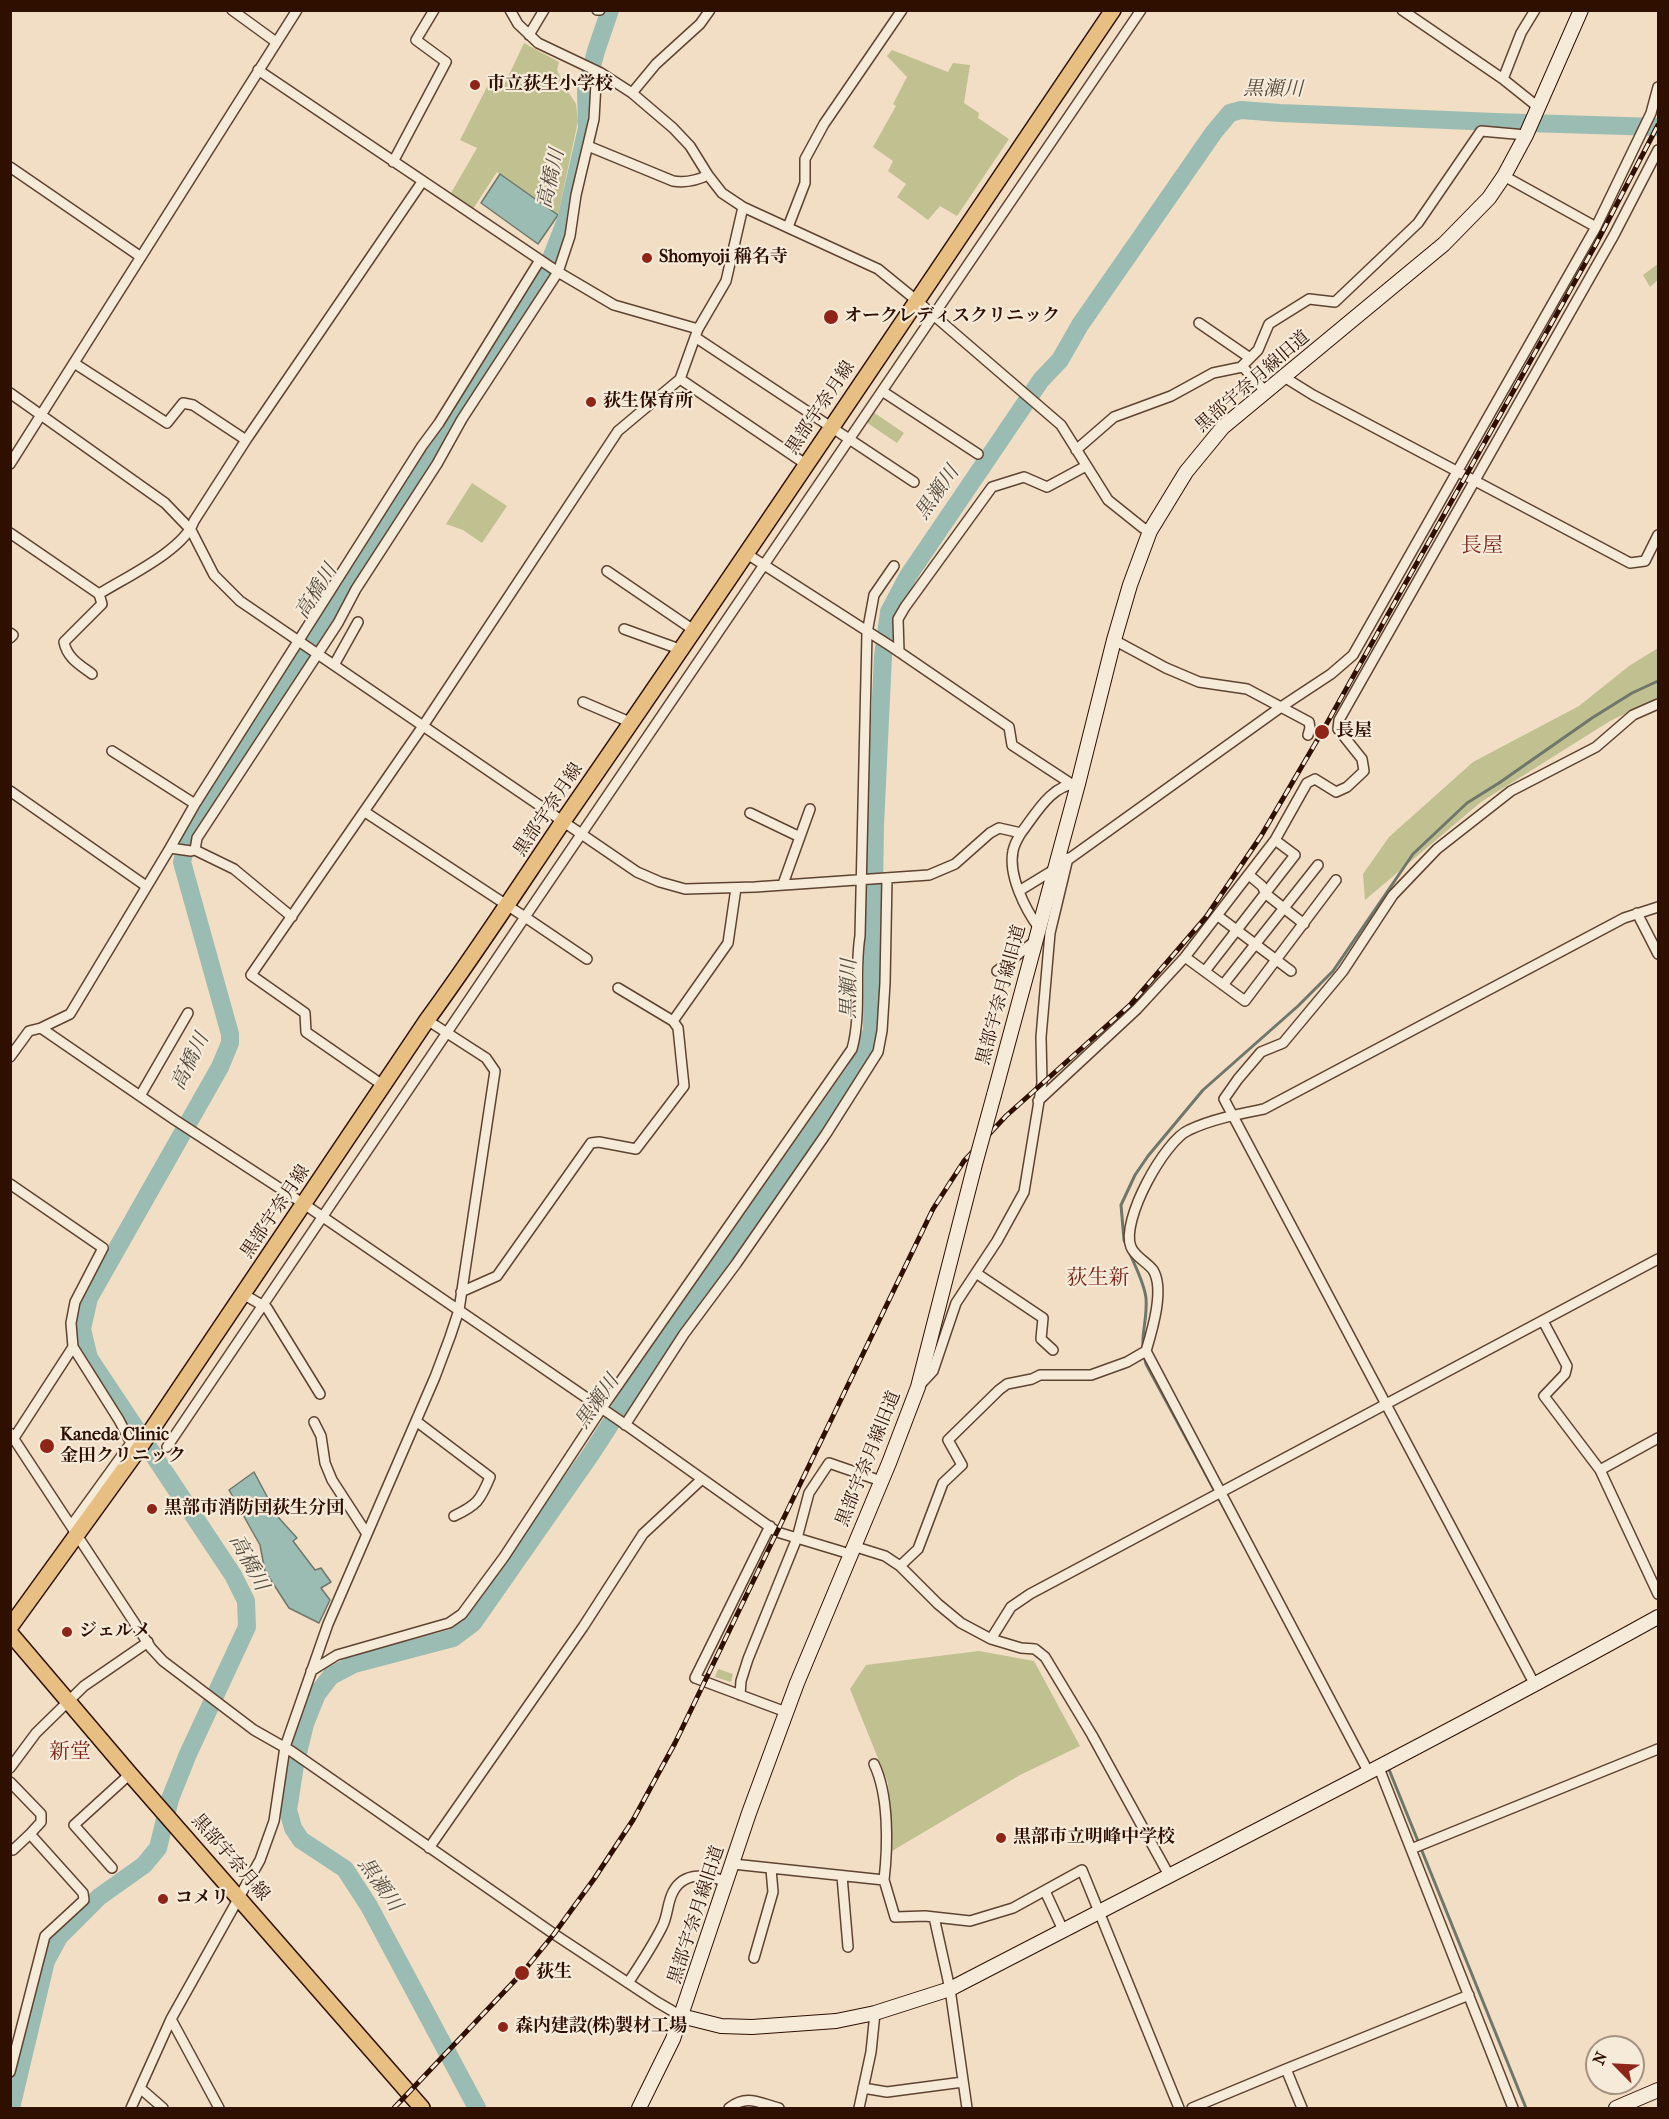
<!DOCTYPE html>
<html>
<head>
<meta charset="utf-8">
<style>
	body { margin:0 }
	#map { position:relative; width:1669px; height:2119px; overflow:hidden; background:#f1dec4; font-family:"IM FELL French Canon",serif }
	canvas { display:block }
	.frame { position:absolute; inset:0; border:12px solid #2e0f00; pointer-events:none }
	.north { position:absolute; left:1585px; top:2035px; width:60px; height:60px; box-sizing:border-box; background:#f6ead9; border:2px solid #a69282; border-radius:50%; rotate:294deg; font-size:16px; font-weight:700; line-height:24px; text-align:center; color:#2e0f00 }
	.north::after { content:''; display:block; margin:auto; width:21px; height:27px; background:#8f2418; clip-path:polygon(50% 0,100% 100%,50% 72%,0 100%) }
</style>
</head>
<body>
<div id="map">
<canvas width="1669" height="2119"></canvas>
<div class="frame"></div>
<div class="north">N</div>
</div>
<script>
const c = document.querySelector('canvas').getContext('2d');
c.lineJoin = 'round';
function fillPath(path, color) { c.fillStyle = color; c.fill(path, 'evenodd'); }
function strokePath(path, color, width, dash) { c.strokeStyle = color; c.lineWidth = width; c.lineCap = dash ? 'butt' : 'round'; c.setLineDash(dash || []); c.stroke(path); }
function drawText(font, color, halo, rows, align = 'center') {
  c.font = font + ' "IM FELL French Canon","Noto Serif JP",serif'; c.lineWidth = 4.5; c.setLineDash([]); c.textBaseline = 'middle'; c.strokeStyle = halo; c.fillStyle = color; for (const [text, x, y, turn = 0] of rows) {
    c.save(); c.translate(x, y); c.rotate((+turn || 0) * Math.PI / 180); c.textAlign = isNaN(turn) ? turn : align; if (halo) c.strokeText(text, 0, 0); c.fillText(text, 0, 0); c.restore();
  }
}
const green = new Path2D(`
	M524,43L559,62L557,70L564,85L576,104L578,121L558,215L497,172L473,209L451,193L477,148L460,140L488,85L501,92Z
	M892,50L948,72L953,63L970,65L964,103L979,113L978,118L1009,139L957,216L940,206L928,220L897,197L906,184L888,171L893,161L873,147L896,106L893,104L907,77L887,56Z
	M1658,264V280L1650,287L1643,275Z
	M873,412L904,433L897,443L866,422Z
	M472,483L507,506L482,543L463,530L446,524Z
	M1658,648V698L1610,721L1481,802L1365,900L1363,874L1389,837L1473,762L1579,706L1629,666Z
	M979,1651L1034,1661L1080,1746L1020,1775L892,1851L888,1783L850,1689L866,1665Z
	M718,1669L733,1674L731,1682L715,1677Z`);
const water = new Path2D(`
	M500,174L558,215L538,244L481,203Z
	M254,1472L278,1517L297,1538L293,1541L315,1570L321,1568L331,1582L321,1588L330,1600L319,1623L289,1608L265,1571L260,1545L229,1490Z`);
const stream = new Path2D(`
	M1127,1247L1124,1240L1121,1205L1135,1175L1148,1156L1203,1090L1298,1006L1333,971L1413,854L1467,803L1499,783L1592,718L1632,693L1658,681
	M1130,1254C1136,1268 1144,1283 1146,1298C1148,1323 1138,1337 1146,1364L1244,1545
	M1388,1767L1526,2108`);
const river = new Path2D(`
	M11,2108L46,1961L59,1937L99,1897L144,1865L158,1848L170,1799L188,1754L247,1627L246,1601L233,1575L89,1358L82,1329L89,1298L220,1067L230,1043V1034L182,862L188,837L397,505L543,279L566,220L587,128L586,90L596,51L610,10
	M477,2108L369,1906L345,1869L301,1840L293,1828L288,1810L295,1765L305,1724L317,1694L331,1676L354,1664L453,1638L473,1623L591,1454L633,1389L856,1070L872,1031L875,825L883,656L889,612L908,576L1041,380L1060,360L1080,325L1214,132L1230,113L1241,110L1280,113L1495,122L1658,127`);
const street = new Path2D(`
	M232,10L276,42
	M510,10L518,24L538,43L601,73L632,93L673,128L690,146L708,175L722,193L743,207L878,269L916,300L1061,425L1108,500L1143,528L1150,531
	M597,10H600
	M1402,10L1503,79L1538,107
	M529,35L544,10
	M258,70L558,272L614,305L698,329
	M1503,79L1521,33L1535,10
	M632,93L656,64L700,24L710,10
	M588,146L673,181C686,183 696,181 708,175
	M393,162L446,62L416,40L434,10
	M10,167L141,257
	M1504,176L1596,227
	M788,227L805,183V159L824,124L902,10
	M1199,323L1250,358
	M695,337L914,482
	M74,363L167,423L183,403L193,405L246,440
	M1284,377L1313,395L1630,563L1645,561L1658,535
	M680,379L807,465
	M882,391L1141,10
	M1266,392L1242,366L1258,350L1269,324L1309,299L1335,302L1418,223L1481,131L1526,135
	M10,393L165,503L191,530L214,575L240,601L637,872L660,882L685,889L755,887L929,875L955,864L990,833L999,828L1021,833C1035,815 1052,783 1078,784
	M1076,450L1114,417L1171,396L1213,373L1242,367
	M10,464L297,10
	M10,533L99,594C126,577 184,550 194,521L246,440L422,182
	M747,554L892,647L1009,727L1012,745L1070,783
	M607,571L695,631
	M624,629L682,650
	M10,633L13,635L10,638
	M1114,640L1166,668L1199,682L1247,689L1309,722L1310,728L1308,735
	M899,652L898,619L905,607L992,487L1024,477L1047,487L1086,466
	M334,665L358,622
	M92,674C80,665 67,658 64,642L102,604L99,594
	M583,702L632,723
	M112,751L195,804
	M10,791L146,886
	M365,812L525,917L882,391L978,454
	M750,813L800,837
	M1021,833C1018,838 1014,845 1013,851C1008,875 1025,909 1039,928
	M170,848L195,804L422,446L439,423L540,260
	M195,850L197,838L338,623L356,589L437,464L462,419L558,272L570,236L576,195L594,119L596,83L601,73
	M1249,875L1262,886L1266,894L1304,924
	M783,884L810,809
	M1019,891L1055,869L1281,707L1331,674L1353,655L1596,227L1651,113L1658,87
	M1637,913L1658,954
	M1218,916L1291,971
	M1185,957L1245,1001L1336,880
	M997,971L1035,941
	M1205,971L1295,855L1275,840
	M1223,985L1318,865
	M673,1021L728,943L736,888
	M41,1028L175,1120L304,1204L629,1427L777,1532L850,1554
	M10,1057L29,1031L41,1028L70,1014L170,848L191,851L195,850L234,869L292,917
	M384,1086L306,1032L305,1013L251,975L423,726L618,431L680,379L698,329L726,281L743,207
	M140,1096L188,1013
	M1038,1101L1137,1009L1185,957L1275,840L1307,783L1315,779L1336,792L1347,787L1364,771L1362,759L1338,729L1339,720L1614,235L1658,150
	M10,1184L103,1248L75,1302L71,1323L73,1347L14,1438
	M976,1273L1043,1318L1041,1339L1053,1350
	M461,1292L497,1276L591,1143L599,1142L636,1149L684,1086L678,1028L673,1021L618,988
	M243,1294L267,1308L320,1394
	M1543,1321L1567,1366L1565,1374L1544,1396L1600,1470L1658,1594
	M920,1385L933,1371L956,1303L997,1241L1024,1192L1042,1083L1041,1037L1050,933L1068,858
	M416,1421L490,1477C480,1501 477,1505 454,1516
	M314,1422L321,1436L325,1463L332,1480L367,1534
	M625,1425L684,1334L736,1264L826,1134L878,1052L882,1031L885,983L887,878
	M10,1433L151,1648L163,1661L254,1730L291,1751L554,1934L657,2002L681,2016
	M167,1447L525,917L587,959
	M1600,1470L1658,1438
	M71,1526L131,1443L119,1420L73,1347
	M770,1526L695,1678L786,1712
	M853,1546L885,1556L900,1566L938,1604L961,1623L991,1639L1011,1607L1030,1594L1658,1259
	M900,1566L918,1549L943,1483L962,1465L948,1440L999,1390L1007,1384L1032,1379L1040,1375H1091L1127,1362L1146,1351
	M991,1639L1021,1648L1035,1649L1045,1657L1092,1735L1170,1877
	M311,1671L337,1655L449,1623L462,1614L504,1557L602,1408L852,1049C862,1013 854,973 860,936L867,633L874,595L894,566
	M1535,1685L1224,1099L1238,1079L1261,1052L1283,1043L1343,971L1393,895L1437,849L1511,791L1596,747L1633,715L1658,704
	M740,1695L741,1681L748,1659L797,1538L809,1493L829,1463L881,1481
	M874,1764C889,1795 888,1846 884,1880
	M10,1768L36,1733L84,1686L148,1642
	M1379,1768L1513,2108
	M1369,1773L1146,1351C1152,1331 1165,1289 1153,1270C1147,1262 1135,1257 1131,1247C1120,1221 1165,1140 1189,1130C1212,1119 1239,1114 1264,1109L1624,918L1658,907
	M10,1782L41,1814V1822L30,1834
	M429,1848L583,1627L643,1534L702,1479
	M1411,1849L1658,1749
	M733,1864L884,1880L895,1917L925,1916L970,1921L1013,1908L1082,1870L1179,2108
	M112,1868L74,1825L130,1774
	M842,1876L848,1947
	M1045,1891L1063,1930
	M934,1917L950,1989L967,2108
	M754,1958L773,1892L771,1869
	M628,1983C640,1965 652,1947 662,1927C668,1916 667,1903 673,1892C684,1870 709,1875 727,1882
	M171,2019L219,2108
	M1286,2069L1469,1995
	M10,2072L45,1936L84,1900L83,1893L30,1834L13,1850
	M140,2088L163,2108
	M863,2088L887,2092L963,2082
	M131,2108L171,2019L260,1860L274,1821L285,1747L328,1624L435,1377L450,1337L459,1310L495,1071L486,1058L427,1020
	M729,2108C747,2094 759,2103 779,2108
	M859,2108L871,2052L875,2013
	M1192,2108L1286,2069L1302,2108`);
const secondary = new Path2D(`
	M994,1095L1078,784L1114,640L1130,585L1150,531L1186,472L1223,427L1444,244L1489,198L1504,176L1526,135L1581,10
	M681,2016L721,2026L752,2027L836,2021L875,2013L950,1989C1187,1866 1425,1746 1658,1617
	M639,2108L673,2039L749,1813L797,1683L889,1463L918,1387L974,1168
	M1616,2108L1658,2090`);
const primary = new Path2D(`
	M10,1627L138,1450L427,1020C476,953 520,885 566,817C751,550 931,279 1113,10
	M10,1633L130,1774L422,2108`);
const rail = new Path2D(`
	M394,2108L522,1973L554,1934L594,1879L633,1820L675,1743L933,1209L964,1161L1006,1116L1131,1004L1206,917L1261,836L1322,732L1596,244L1658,125`);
const secondaryBridge = new Path2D(`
	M974,1168L994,1095`);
const markers = [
	[475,85,6,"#8f2418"],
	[647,258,6,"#8f2418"],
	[831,317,8,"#8f2418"],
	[591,402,6,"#8f2418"],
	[1322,732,8,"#8f2418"],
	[47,1446,8,"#8f2418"],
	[152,1509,6,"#8f2418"],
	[67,1632,6,"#8f2418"],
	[1001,1838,6,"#8f2418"],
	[163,1899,6,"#8f2418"],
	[522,1973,8,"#8f2418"],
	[503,2027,6,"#8f2418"]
];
const poiNames = [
	["市立荻生小学校",487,85],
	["Shomyoji 稱名寺",659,258],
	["オークレディスクリニック",844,317],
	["荻生保育所",603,402],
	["長屋",1336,732],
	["Kaneda Clinic",60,1436],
	["金田クリニック",60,1457],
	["黒部市消防団荻生分団",164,1509],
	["ジェルメ",79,1632],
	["黒部市立明峰中学校",1013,1838],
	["コメリ",175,1899],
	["荻生",536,1973],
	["森内建設(株)製材工場",515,2027]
];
const streetNames = [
	["黒部宇奈月線旧道",1253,382,-41],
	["黒部宇奈月線",821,408,-56],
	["黒部宇奈月線",549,810,-56],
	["黒部宇奈月線旧道",1002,995,-75],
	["黒部宇奈月線",276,1212,-56],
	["黒部宇奈月線旧道",869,1459,-68],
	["黒部宇奈月線",230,1858,49],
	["黒部宇奈月線旧道",697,1915,-72]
];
const waterNames = [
	["黒瀬川",1273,90,1],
	["高橋川",552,179,-77],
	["黒瀬川",938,493,-55],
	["高橋川",317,592,-58],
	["黒瀬川",850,989,-89],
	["高橋川",191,1062,-64],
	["黒瀬川",598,1402,-55],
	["高橋川",248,1563,62],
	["黒瀬川",379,1885,55]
];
const quarterNames = [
	["長屋",1482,547],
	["荻生新",1098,1279],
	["新堂",70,1753]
];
fillPath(green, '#c0c090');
fillPath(water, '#9bbcb3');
strokePath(water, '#6f776b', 1.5);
strokePath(stream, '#6f776b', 3);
strokePath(river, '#9bbcb3', 18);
strokePath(street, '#5f4331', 12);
strokePath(secondary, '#2e0f00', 16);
strokePath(primary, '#2e0f00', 18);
strokePath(street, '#f6ead9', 9);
strokePath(secondary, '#f6ead9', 14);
strokePath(primary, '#e8bf82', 15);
strokePath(rail, '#2e0f00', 5);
strokePath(rail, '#f6ead9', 3, [9]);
strokePath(secondaryBridge, '#2e0f00', 16, []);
strokePath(secondaryBridge, '#f6ead9', 14);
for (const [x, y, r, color] of markers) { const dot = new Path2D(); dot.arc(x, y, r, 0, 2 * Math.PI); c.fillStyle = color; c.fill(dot); strokePath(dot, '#f6ead9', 2); }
drawText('bold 18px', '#2e0f00', '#f6ead9', poiNames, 'left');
drawText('18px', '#2e0f00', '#f6ead9', streetNames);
drawText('italic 20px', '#544c3f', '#f6ead9', waterNames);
drawText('21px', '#7a1f14', '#f6ead9', quarterNames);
</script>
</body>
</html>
